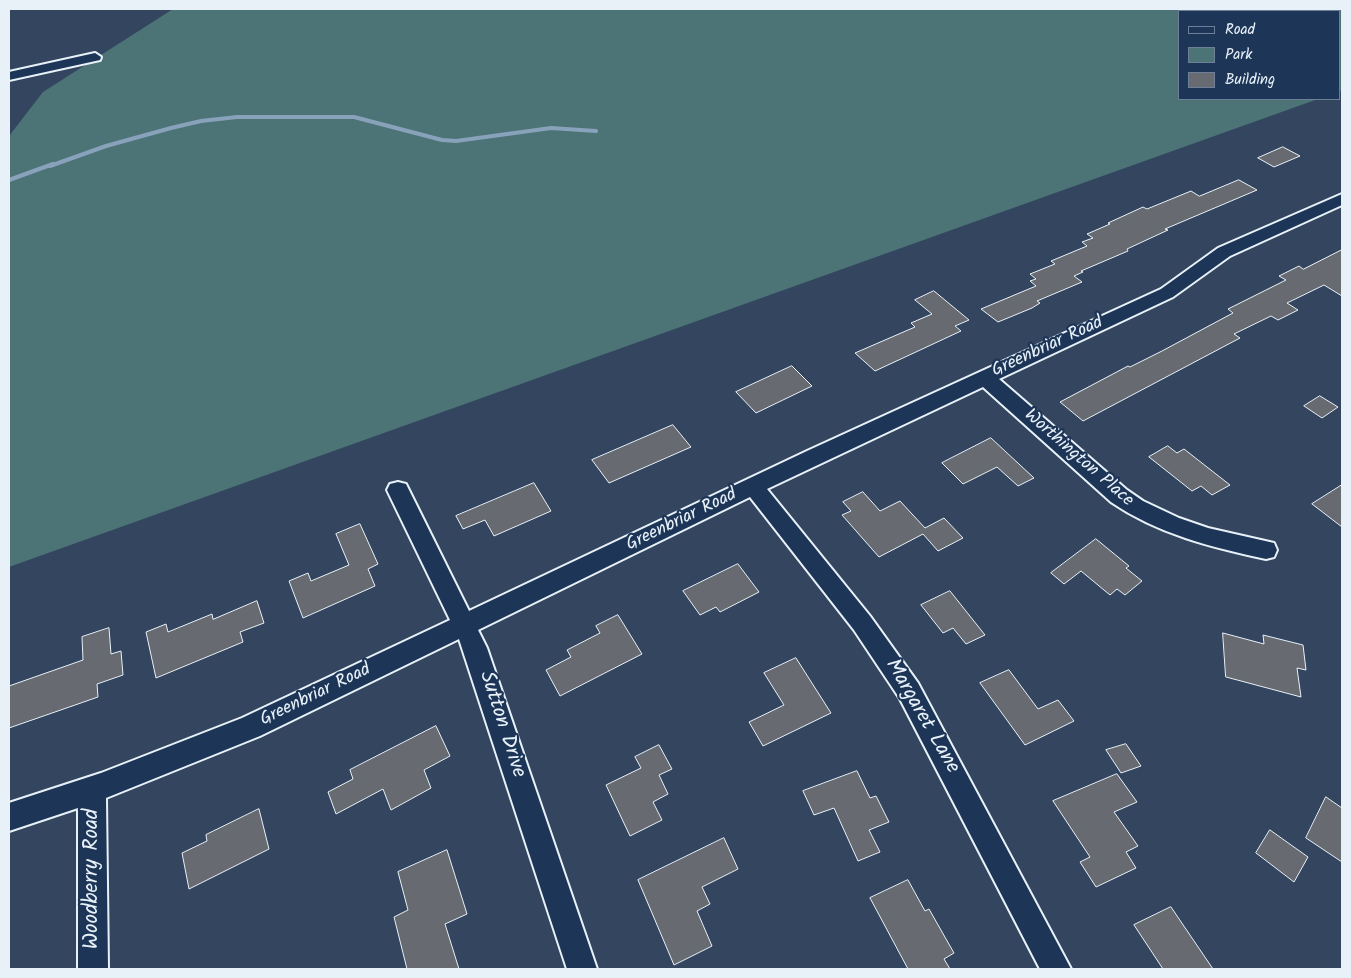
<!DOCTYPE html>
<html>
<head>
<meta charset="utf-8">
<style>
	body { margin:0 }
	#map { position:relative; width:1351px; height:978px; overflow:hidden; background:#33455f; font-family:Kalam,sans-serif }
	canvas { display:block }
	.frame { position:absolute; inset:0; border:10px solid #e8f1f8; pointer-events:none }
	.legend { position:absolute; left:1178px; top:10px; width:162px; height:90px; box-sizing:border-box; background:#1d3557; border:1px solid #6e8097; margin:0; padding:6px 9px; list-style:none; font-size:15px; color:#e8f1f8 }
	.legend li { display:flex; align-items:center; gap:10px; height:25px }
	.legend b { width:25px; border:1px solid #6e8097 }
</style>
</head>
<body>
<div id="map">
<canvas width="1351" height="978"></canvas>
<div class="frame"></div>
<ul class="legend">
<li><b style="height:6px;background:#1d3557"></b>Road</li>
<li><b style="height:14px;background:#4c7376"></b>Park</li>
<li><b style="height:14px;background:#676b71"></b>Building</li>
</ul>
</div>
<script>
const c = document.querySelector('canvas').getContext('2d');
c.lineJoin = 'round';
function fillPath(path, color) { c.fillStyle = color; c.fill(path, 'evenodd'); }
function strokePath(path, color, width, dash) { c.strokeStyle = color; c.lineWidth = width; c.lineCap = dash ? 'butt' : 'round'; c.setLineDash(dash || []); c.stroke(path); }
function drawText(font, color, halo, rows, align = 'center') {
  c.font = font + ' Kalam,sans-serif'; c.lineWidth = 4.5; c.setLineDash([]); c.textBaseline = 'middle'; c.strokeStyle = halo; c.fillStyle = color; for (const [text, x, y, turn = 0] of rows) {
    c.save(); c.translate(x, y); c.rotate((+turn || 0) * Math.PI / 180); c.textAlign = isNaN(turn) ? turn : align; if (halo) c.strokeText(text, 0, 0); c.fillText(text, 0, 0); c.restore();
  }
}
const green = new Path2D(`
	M173,9H1342V90L1340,91V11H1180V99H1318L9,567V136L43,92Z`);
const streamFar1 = new Path2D(`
	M50,166L106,146L171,128L201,121L237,117H354L442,140L456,141L551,128L596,131`);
const stream = new Path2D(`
	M9,180L53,164`);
const building = new Path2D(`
	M1283,147L1300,156L1274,167L1258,158Z
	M1239,180L1257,190L1165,229L1168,230L1127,249L1128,251L1081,271L1083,272L1074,276L1082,282L1037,301L1040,303L1032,308L998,322L981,309L1036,286L1030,281L1036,279L1030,274L1055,264L1051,261L1087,246L1082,242L1093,238L1087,234L1110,224L1108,223L1143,207L1147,209L1191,191L1199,196Z
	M1342,250V296L1324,285L1287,303L1298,310L1278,320L1271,316L1234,334L1240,338L1083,421L1060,402L1128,366L1130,367L1162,351L1233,313L1228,309L1286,280L1279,276L1299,266L1303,269Z
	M934,291L969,320L955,326L961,331L875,371L855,353L915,327L911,323L932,314L915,300Z
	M792,366L812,386L756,413L736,392Z
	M1320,396L1338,407L1322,418L1304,406Z
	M673,425L691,447L609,483L592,460Z
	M991,438L1034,478L1018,486L997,467L963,484L942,463Z
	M1168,446L1177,453L1184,449L1230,485L1212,495L1201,486L1192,491L1149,457Z
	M534,483L551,511L494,536L485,520L463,529L456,516Z
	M1342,485V527L1312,504Z
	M863,492L880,511L900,501L925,528L944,518L963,538L938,551L923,534L879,557L842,515L851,511L843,502Z
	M360,524L378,564L368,569L375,586L303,618L289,581L308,573L311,581L349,565L336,534Z
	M1096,539L1129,566L1126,568L1142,581L1125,595L1117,589L1110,595L1081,571L1064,584L1051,573Z
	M738,564L759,592L720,612L716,607L700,615L683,591Z
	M950,591L985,635L966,644L953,628L943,633L921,605Z
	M257,601L264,623L240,632L243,642L156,678L146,632L166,624L168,632L212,614L213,619Z
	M618,615L642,654L560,696L546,670L571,657L567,650L600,633L596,626Z
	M109,628L111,654L121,651L123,675L97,684L98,697L9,728V686L83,660L82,637Z
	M1223,633L1264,644L1263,635L1303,645L1306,670L1297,668L1301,697L1226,677Z
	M796,658L831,713L763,746L749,722L784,705L764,673Z
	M1009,670L1038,709L1058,700L1074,721L1025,745L980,683Z
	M436,726L450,756L424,770L431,788L391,810L383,789L336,814L328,792L353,779L350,770Z
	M1126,744L1141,766L1121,773L1106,750Z
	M659,745L672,769L659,775L668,794L653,802L662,820L630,836L606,785L641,768L635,757Z
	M857,771L870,798L876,796L889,822L869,830L880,852L858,861L834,808L814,815L803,791Z
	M1117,774L1137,802L1114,812L1138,846L1126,852L1136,868L1096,887L1080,862L1090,857L1053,801Z
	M1326,797L1342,808V862L1306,838Z
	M259,809L269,849L189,889L182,853L207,841L206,835Z
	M1270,830L1308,857L1294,882L1256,853Z
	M724,838L738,869L702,887L710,904L697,911L712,946L674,965L638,880Z
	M447,850L467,914L445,924L459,969H407L394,917L408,910L398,872Z
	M908,880L925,911L929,909L954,953L944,959L950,969H908L870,898Z
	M1171,907L1213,969H1163L1134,925Z`);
const minor = new Path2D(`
	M95,53L101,57L100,60L9,80V72Z
	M1342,194V205L1230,256L1173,297L999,379L1127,490L1143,501L1179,518L1208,528L1274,543L1277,550L1274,557L1266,559C1211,547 1158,534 1111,502L983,387L767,489L870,616L918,683L1071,969H1040L900,699L854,630L750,497L478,630L487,648L597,969H567L459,639L260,736L106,798L108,969H78V808L9,831V803L101,773L242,718L450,620L387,490L390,484L398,482L406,484L469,611L807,451L1161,289L1218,248Z`);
const streetNames = [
	["Greenbriar Road",1048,348,-25],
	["Worthington Place",1078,459,41],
	["Greenbriar Road",682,521,-26],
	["Greenbriar Road",316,696,-26]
];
const nearStreetnames = [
	["Margaret Lane",921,717,60],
	["Sutton Drive",501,725,72],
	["Woodberry Road",93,879,-90]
];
fillPath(green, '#4c7376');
strokePath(streamFar1, '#89a2bb', 4);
strokePath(stream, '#89a2bb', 4.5);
fillPath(building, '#676b71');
strokePath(building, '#e8f1f8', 1);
strokePath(minor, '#e8f1f8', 4);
fillPath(minor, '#1d3557');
drawText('18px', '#e8f1f8', '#1d3557', streetNames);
drawText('21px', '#e8f1f8', '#1d3557', nearStreetnames);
</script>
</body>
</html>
